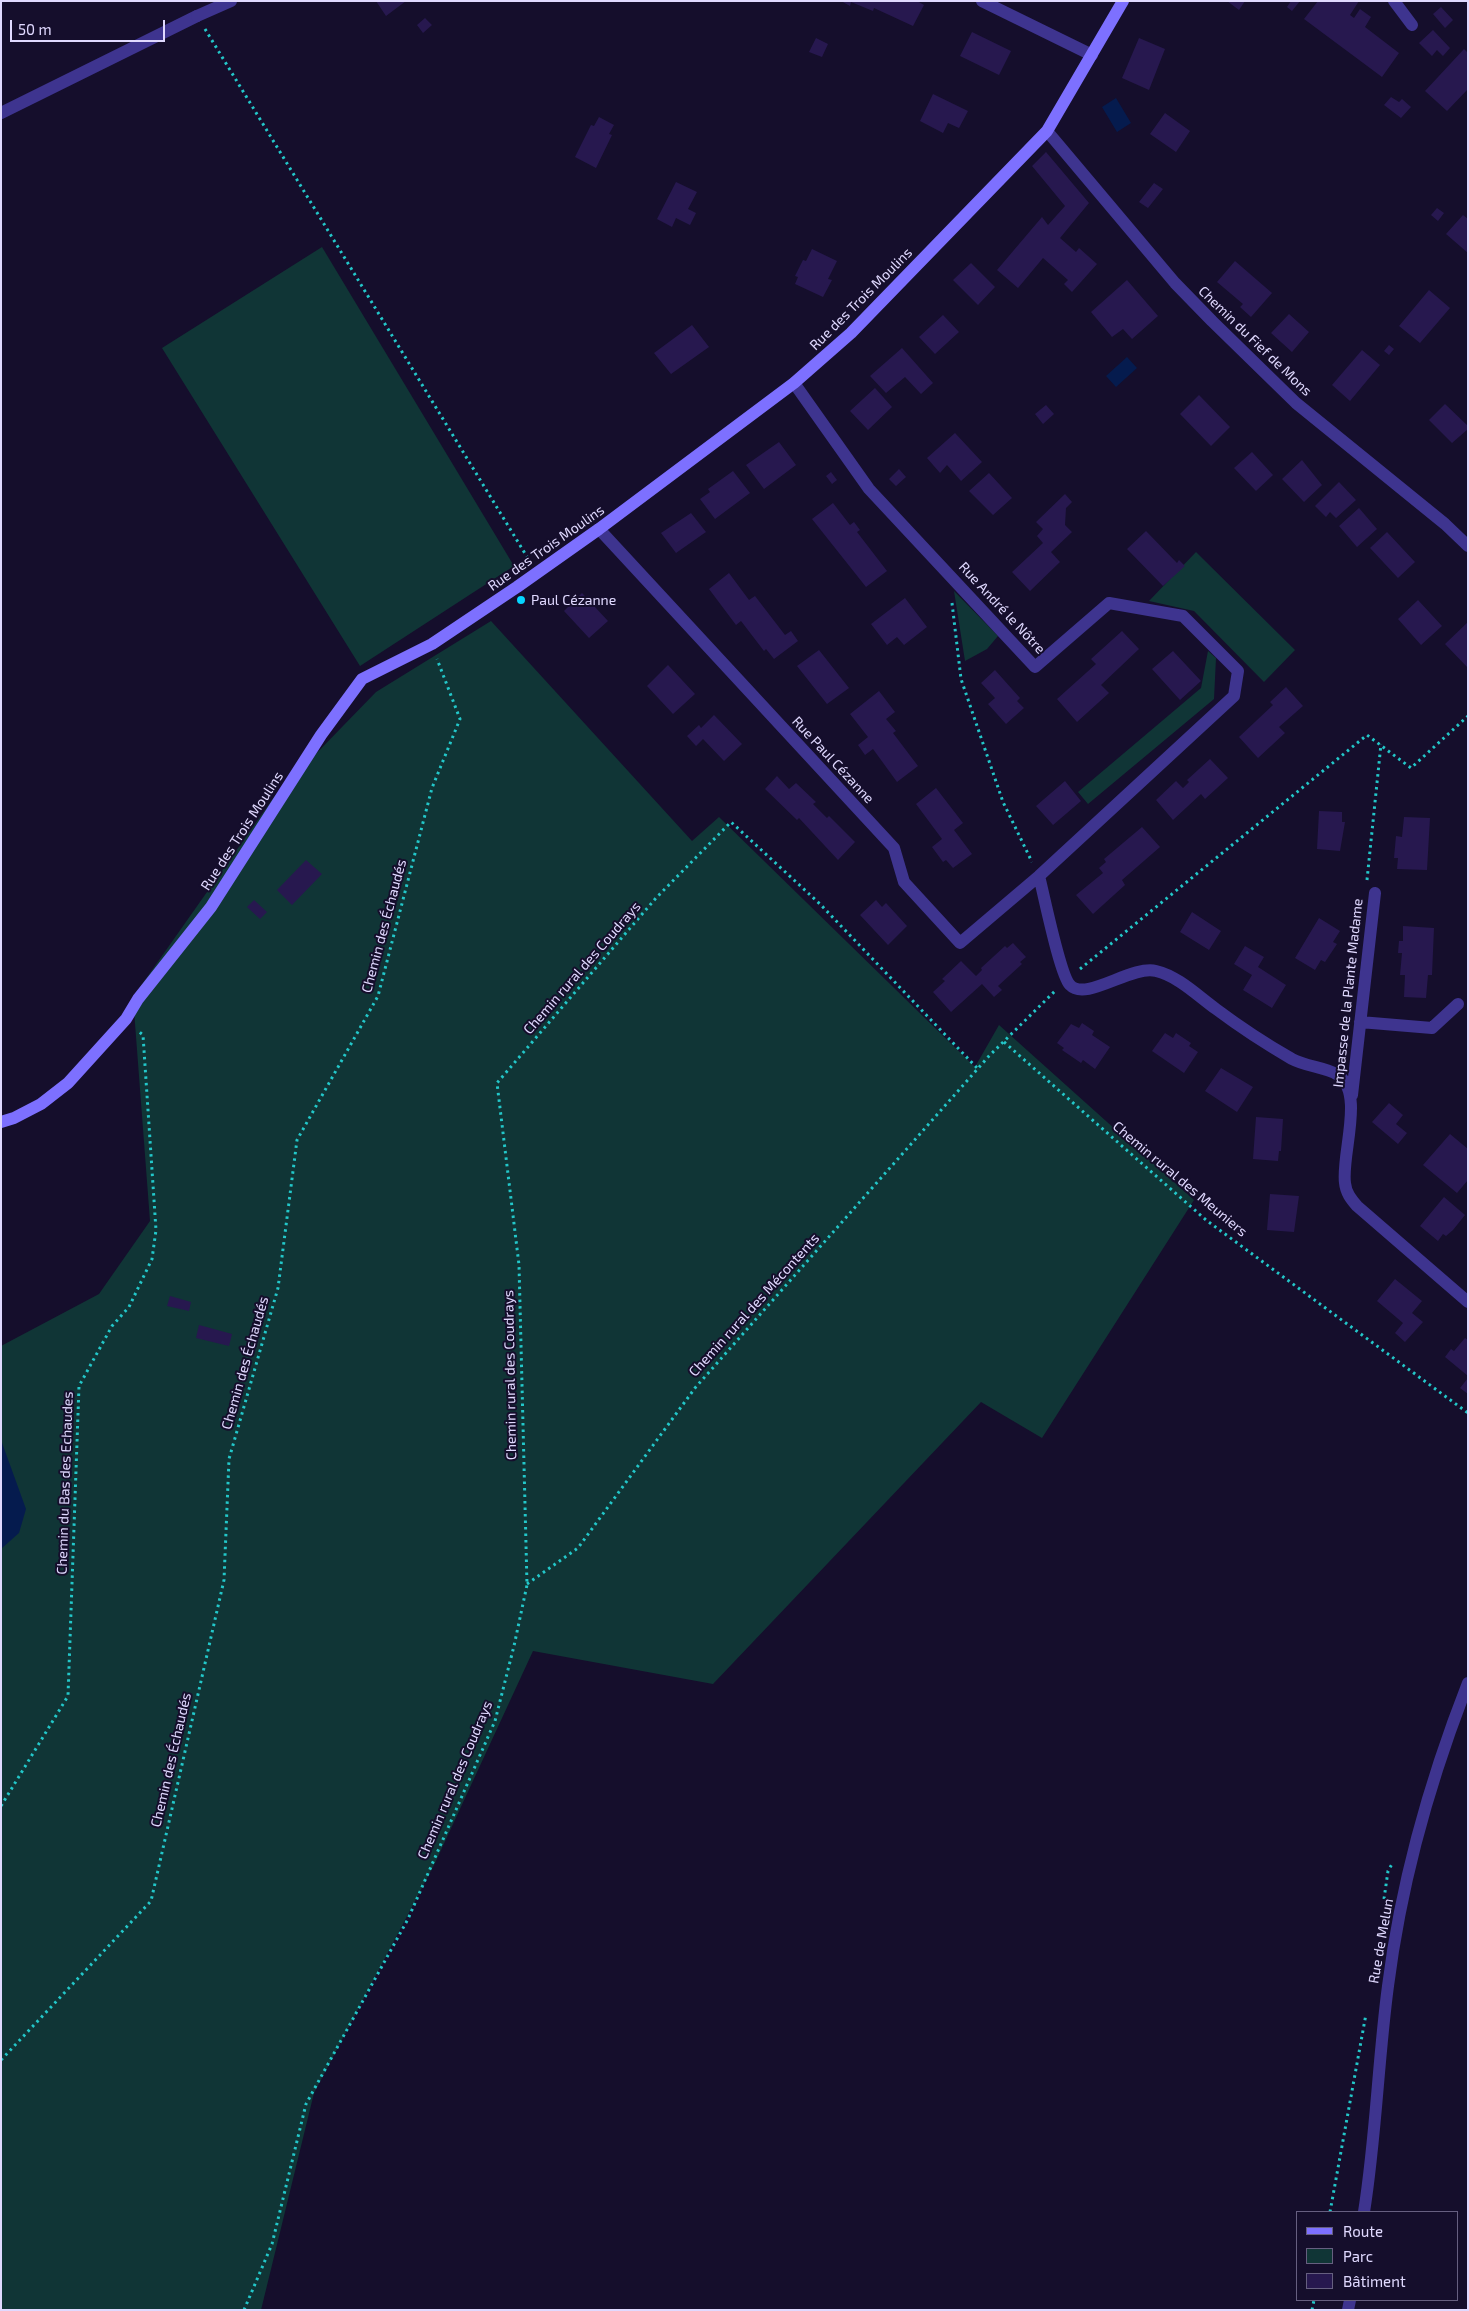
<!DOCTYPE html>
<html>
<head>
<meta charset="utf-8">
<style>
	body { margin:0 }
	#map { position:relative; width:1469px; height:2311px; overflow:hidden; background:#150e2c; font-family:"Exo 2",sans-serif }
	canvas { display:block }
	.frame { position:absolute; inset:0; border:2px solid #e0d9ff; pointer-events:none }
	.legend { position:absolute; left:1296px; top:2211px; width:162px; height:90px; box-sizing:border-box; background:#150e2c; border:1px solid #665f80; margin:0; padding:6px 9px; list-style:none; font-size:15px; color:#e0d9ff }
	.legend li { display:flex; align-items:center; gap:10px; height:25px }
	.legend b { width:25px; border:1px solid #665f80 }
	.scale { position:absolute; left:10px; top:20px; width:155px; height:22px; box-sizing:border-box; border:2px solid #e0d9ff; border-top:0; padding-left:6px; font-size:15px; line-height:18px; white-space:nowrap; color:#e0d9ff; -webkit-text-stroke:4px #150e2c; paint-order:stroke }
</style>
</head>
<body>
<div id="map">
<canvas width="1469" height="2311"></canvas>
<div class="frame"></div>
<ul class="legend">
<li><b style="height:6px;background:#7d70ff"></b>Route</li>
<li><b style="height:14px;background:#103536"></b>Parc</li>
<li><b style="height:14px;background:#27184f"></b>Bâtiment</li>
</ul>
<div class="scale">50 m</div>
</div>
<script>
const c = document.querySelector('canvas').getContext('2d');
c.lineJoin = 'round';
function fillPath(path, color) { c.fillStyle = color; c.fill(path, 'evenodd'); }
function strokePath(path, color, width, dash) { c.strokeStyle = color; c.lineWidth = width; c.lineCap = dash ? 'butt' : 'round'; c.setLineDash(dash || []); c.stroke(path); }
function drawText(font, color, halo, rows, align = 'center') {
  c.font = font + ' "Exo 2",sans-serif'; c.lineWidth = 4; c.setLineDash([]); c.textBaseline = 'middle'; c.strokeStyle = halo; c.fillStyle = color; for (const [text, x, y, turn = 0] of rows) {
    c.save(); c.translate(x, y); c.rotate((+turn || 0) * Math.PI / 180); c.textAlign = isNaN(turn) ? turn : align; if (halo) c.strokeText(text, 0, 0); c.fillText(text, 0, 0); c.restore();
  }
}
const green = new Path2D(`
	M322,247L514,566L360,666L162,348Z
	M1196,552L1295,650L1264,682L1194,611L1149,601Z
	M954,591L998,636L987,649L965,661Z
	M491,621L692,841L719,817L975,1067L999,1025L1194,1200L1042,1438L981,1402L713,1684L533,1651L435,1863L314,2093L261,2310H1V1346L99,1294L150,1221L133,997L274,797L376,692Z
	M1208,651L1216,658L1214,699L1088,804L1078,792L1201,688Z`);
const water = new Path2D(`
	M1116,98L1131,123L1117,132L1102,107Z
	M1127,357L1137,368L1116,387L1106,376Z
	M1,1440L26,1509L19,1533L1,1549Z`);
const building = new Path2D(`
	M376,1H406L386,16Z
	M841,1H917L924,5L913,26L874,8L873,11L851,2L850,6Z
	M1227,1H1245L1239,10Z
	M1291,1H1300L1292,11L1287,7Z
	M1318,1H1359L1350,15L1354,18L1360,9L1371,17L1365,27L1399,53L1382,77L1304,19Z
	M1441,7L1453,20L1445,28L1433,14Z
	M425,18L432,25L423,33L417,25Z
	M1433,30L1450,48L1443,56L1437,50L1432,56L1419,43Z
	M972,32L1011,51L999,75L960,56Z
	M816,38L828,44L822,57L809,52Z
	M1139,38L1165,49L1149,90L1122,78Z
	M1464,49L1468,53V89L1447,111L1425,91Z
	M933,94L968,111L959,128L948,123L943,133L920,121Z
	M1391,97L1399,102L1402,99L1411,107L1401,118L1384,105Z
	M1165,113L1190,131L1176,152L1150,134Z
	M599,117L614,125L609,134L612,135L596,168L575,157L591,125L594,126Z
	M1046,152L1089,203L1060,238L1076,252L1079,248L1097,264L1072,292L1064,284L1068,280L1043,258L1018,288L997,270L1042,217L1048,225L1065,206L1032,166Z
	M676,182L697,192L688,209L696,213L690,225L676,218L672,227L657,219Z
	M1154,183L1163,189L1148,208L1139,202Z
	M1437,208L1444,213L1438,221L1431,215Z
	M1463,215L1468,219V253L1446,234Z
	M812,249L837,261L828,279L832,280L823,297L795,284L798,277L795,276L803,260L806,261Z
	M1235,261L1272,293L1251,317L1240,307L1243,304L1217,282Z
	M971,263L995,287L978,305L953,280Z
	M1127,280L1158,316L1132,339L1123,329L1112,337L1091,312Z
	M1429,290L1450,308L1420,343L1399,326Z
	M1289,314L1309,332L1292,352L1271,333Z
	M943,315L959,332L935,354L919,337Z
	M692,325L709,347L671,374L654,353Z
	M1389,345L1394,349L1389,355L1384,351Z
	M902,348L933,383L921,394L905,377L886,393L870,376Z
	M1362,350L1380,365L1350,401L1332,385Z
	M875,388L892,407L868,430L850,411Z
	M1199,395L1230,427L1211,446L1180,414Z
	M1445,404L1468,426V429L1452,443L1429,420Z
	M1046,405L1054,414L1043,424L1035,414Z
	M955,433L982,462L961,481L947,465L940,473L927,458Z
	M779,442L796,465L764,489L746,465Z
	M1252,452L1273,475L1256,491L1234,468Z
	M1302,460L1322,485L1304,502L1282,479Z
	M899,469L906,477L896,486L889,479Z
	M733,471L750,493L715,519L700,499L710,492L708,489Z
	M831,472L837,480L832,484L826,476Z
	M989,473L1012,498L993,515L969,491Z
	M1339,482L1356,500L1336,518L1330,512L1326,517L1315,506Z
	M1065,494L1072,502L1066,508L1065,525L1072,532L1051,552L1060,562L1030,591L1012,572L1043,543L1037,536L1043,529L1036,522Z
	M833,503L850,525L854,522L860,530L857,532L887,571L866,587L812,519Z
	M1359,508L1377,529L1357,547L1339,526Z
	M691,513L706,532L676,553L661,533Z
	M1146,531L1177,563L1179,560L1185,566L1163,586L1127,549Z
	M1387,532L1415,562L1398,578L1370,548Z
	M729,573L749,600L755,596L785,635L791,631L798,641L774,659L766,649L764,651L741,621L736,625L709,589Z
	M582,593L608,621L589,638L564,611Z
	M905,598L927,627L904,645L897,637L887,645L871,624Z
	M1418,600L1442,626L1421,645L1398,619Z
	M1468,622V668L1445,644Z
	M1122,631L1139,649L1101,685L1109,693L1077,722L1057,699L1096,664L1091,659Z
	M819,650L849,688L827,704L797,666Z
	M1173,651L1201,681L1180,700L1152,669Z
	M668,665L695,694L673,714L647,686Z
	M995,670L1020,698L1017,701L1024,708L1006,724L988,704L995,698L981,683Z
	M1286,687L1303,706L1279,727L1285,733L1258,758L1239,737L1273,705L1270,702Z
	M879,691L895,712L886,719L896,731L893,733L918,766L897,782L873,749L865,755L858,745L868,737L850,714Z
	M714,715L742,744L724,761L703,739L696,746L687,736L699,725L701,728Z
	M1210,759L1228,778L1205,799L1201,794L1173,820L1156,800L1176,781L1183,788L1189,782L1187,780Z
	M777,776L789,789L796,783L816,802L813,804L827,818L829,816L855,842L838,860L799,818L797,820L765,789Z
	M1065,781L1081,801L1053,825L1036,806Z
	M936,788L963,823L954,830L972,854L953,868L946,860L943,862L932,847L942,839L916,804Z
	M1319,811L1342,812V822H1345L1340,851L1317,849Z
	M1404,817L1430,818L1427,870L1397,869L1398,858H1394L1396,836L1402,837Z
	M1142,827L1160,847L1122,880L1125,885L1093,914L1076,895L1103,873L1099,868L1106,862L1104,859Z
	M306,860L322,874L292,905L277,890Z
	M254,900L267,912L260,919L247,907Z
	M876,900L882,907L886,903L907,926L888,945L860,915Z
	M1192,912L1221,931L1209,950L1180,932Z
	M1319,918L1340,931L1333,942L1337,944L1325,962L1321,960L1315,970L1295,958Z
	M1403,926L1434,928L1432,975H1428L1426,998L1404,997L1405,975H1400L1402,953H1398L1399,941H1403Z
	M1013,943L1026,957L1020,962L1022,964L998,986L1002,990L994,997L982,984L951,1012L933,992L945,981L942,979L961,961L976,976L982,970L981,968L1005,946L1007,948Z
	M1245,946L1264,957L1258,967L1286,985L1272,1008L1243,990L1252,975L1234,964Z
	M1082,1023L1094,1031L1092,1035L1110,1047L1095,1069L1083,1060L1081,1063L1062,1050L1064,1048L1057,1043L1071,1024L1079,1028Z
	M1165,1033L1173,1038L1176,1033L1191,1043L1189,1046L1198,1052L1184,1073L1152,1051Z
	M1221,1068L1253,1087L1237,1112L1205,1091Z
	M1389,1103L1403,1115L1396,1124L1407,1133L1398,1144L1372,1122Z
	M1256,1117L1283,1119L1281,1151H1279L1278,1161L1253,1159Z
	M1450,1134L1468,1149V1180L1457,1193L1423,1165Z
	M1270,1194L1299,1196L1294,1232L1267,1230Z
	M1444,1197L1465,1215L1453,1230L1446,1236L1443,1234L1438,1241L1420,1226Z
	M1395,1279L1422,1301L1412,1313L1423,1322L1405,1342L1395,1333L1403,1323L1377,1301Z
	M170,1296L191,1302L189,1311L167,1306Z
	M199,1325L232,1334L229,1346L196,1338Z
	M1465,1338L1468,1340V1376L1445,1357L1451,1349L1454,1351Z
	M1468,1378V1394L1460,1388Z`);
const path = new Path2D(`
	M205,29L529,560
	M952,603L961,679L1003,802L1032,862
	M1367,880L1381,744
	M1080,969L1367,735L1411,768L1468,716
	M1004,1042L1206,1220L1468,1413
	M527,1584L578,1548L695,1388L989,1056L1055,991
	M1,1806L68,1696L79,1386L112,1326L129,1307L152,1259L156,1230L143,1035L137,1030
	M1384,1899L1388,1871L1392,1864
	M1,2060L151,1901L224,1580L229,1459L278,1288L297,1140L378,996L432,788L460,719L437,659
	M1330,2212L1366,2014
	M244,2310L272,2244L306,2104L408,1919L495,1721L514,1646L527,1585L519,1265L497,1083L656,898L731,822L820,904L978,1069
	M1312,2310L1314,2300`);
const lane = new Path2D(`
	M1,113L197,16`);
const street = new Path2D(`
	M982,1L1092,55
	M1394,1L1412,25
	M197,16L231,1
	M1047,131L1175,283L1212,321L1296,403L1445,524L1468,546
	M599,529L894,848L904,882L960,943L1039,876L1234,696L1238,671L1183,616L1109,603L1035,667L869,489L794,383
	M1039,876C1044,895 1060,975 1070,985C1086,1002 1131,965 1156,971C1178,976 1198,996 1216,1009C1240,1027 1266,1044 1292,1059C1307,1067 1326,1067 1338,1075C1365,1093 1341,1155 1345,1183C1346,1193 1351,1199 1357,1206L1468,1302
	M1360,1022L1432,1028L1458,1004
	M1352,1095L1375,893
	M1364,2212C1376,2137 1378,2061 1388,1986C1401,1883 1430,1780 1468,1683
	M1348,2310L1350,2300`);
const secondary = new Path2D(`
	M1,1122L14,1118L41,1104L68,1083L126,1019L138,999L211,907L321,735L362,679L432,644L517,587L599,529L794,383L851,333L1047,131L1123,1`);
const markers = [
	[521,600,5,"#05d5ff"]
];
const streetNames = [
	["Rue des Trois Moulins",861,299,-45],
	["Chemin du Fief de Mons",1255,341,44],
	["Rue des Trois Moulins",546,548,-35],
	["Rue André le Nôtre",1002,608,47],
	["Rue Paul Cézanne",833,760,47],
	["Rue des Trois Moulins",242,831,-57],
	["Chemin des Échaudés",384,926,-75],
	["Chemin rural des Coudrays",582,968,-49],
	["Impasse de la Plante Madame",1348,993,-84],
	["Chemin rural des Meuniers",1180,1179,40],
	["Chemin rural des Mécontents",754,1305,-48],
	["Chemin des Échaudés",245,1363,-74],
	["Chemin rural des Coudrays",510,1375,-91],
	["Chemin du Bas des Echaudes",65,1483,-88],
	["Chemin des Échaudés",171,1760,-77],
	["Chemin rural des Coudrays",455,1780,-67],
	["Rue de Melun",1381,1941,-80]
];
const poiNames = [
	["Paul Cézanne",531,600]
];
fillPath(green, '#103536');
fillPath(water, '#051b4e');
fillPath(building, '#27184f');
strokePath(path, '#23c7c9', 3, [2.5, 4]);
strokePath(lane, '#3e348f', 12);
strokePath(street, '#3e348f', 12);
strokePath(secondary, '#7d70ff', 12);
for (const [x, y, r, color] of markers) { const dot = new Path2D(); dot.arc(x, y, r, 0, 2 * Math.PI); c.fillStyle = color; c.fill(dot); strokePath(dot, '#150e2c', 2); }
drawText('14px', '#e0d9ff', '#150e2c', streetNames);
drawText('14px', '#e0d9ff', '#150e2c', poiNames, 'left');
</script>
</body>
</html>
